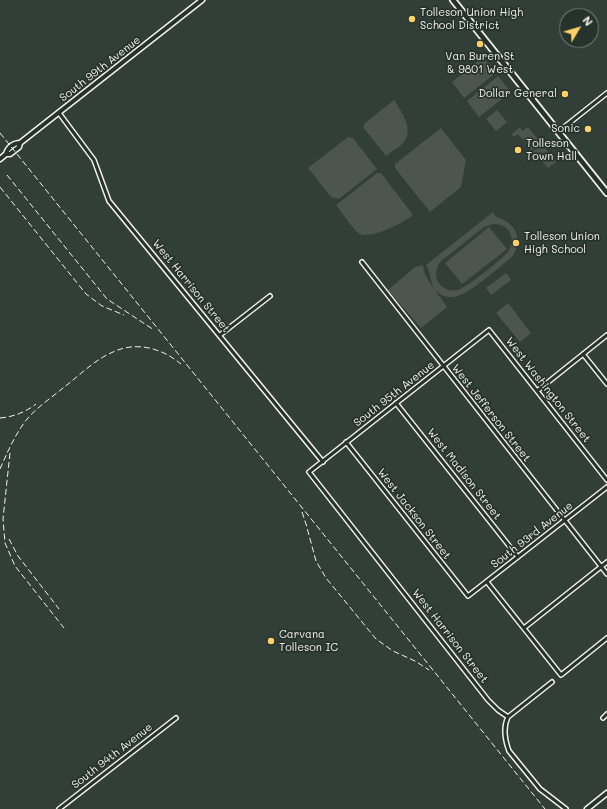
<!DOCTYPE html>
<html>
<head>
<meta charset="utf-8">
<style>
	body { margin:0 }
	#map { position:relative; width:607px; height:809px; overflow:hidden; background:#323e38; font-family:Mali,sans-serif }
	canvas { display:block }
	.north { position:absolute; left:559px; top:8px; width:40px; height:40px; box-sizing:border-box; background:#26332d; border:1px solid #787f78; border-radius:50%; rotate:52deg; font-size:11px; font-weight:700; line-height:16px; text-align:center; color:#f4f1e8 }
	.north::after { content:''; display:block; margin:auto; width:14px; height:18px; background:#ffd166; clip-path:polygon(50% 0,100% 100%,50% 72%,0 100%) }
</style>
</head>
<body>
<div id="map">
<canvas width="607" height="809"></canvas>
<div class="north">N</div>
</div>
<script>
const c = document.querySelector('canvas').getContext('2d');
c.lineJoin = 'round';
function fillPath(path, color) { c.fillStyle = color; c.fill(path, 'evenodd'); }
function strokePath(path, color, width, dash) { c.strokeStyle = color; c.lineWidth = width; c.lineCap = dash ? 'butt' : 'round'; c.setLineDash(dash || []); c.stroke(path); }
function drawText(font, color, halo, rows, align = 'center') {
  c.font = font + ' Mali,sans-serif'; c.lineWidth = 3.5; c.setLineDash([]); c.textBaseline = 'middle'; c.strokeStyle = halo; c.fillStyle = color; for (const [text, x, y, turn = 0] of rows) {
    c.save(); c.translate(x, y); c.rotate((+turn || 0) * Math.PI / 180); c.textAlign = isNaN(turn) ? turn : align; if (halo) c.strokeText(text, 0, 0); c.fillText(text, 0, 0); c.restore();
  }
}
const green = new Path2D(`
	M483,57L496,73L464,98L452,82Z
	M498,76L511,92L479,117L467,101Z
	M394,100C401,111 412,125 406,139C402,146 392,151 386,156L363,127L365,123Z
	M497,110L507,122L496,131L486,119Z
	M520,127L522,131L528,127L541,143L531,151L523,138L522,139L518,134L514,137L512,134Z
	M441,128L466,160L461,187L430,212L395,168V164Z
	M348,137L353,138L377,169L339,199L331,197L308,168Z
	M542,144L556,162L548,168L540,159L537,160L531,153Z
	M377,173H381L413,215C404,223 371,239 360,234C355,232 341,211 336,205Z
	M493,212L496,217C516,222 524,240 512,257C499,267 467,297 452,297C445,298 440,294 435,290L447,307L421,328L388,290L415,267L423,265L425,275L434,289C430,281 431,272 426,265ZM493,224C509,224 517,237 508,252C502,259 466,288 458,290C451,292 443,289 439,283C434,277 436,269 440,262L484,227Z
	M489,227L507,249L462,284L445,263Z
	M506,273L511,280L491,295L486,288Z
	M508,303L531,333L520,342L496,313Z`);
const street = new Path2D(`
	M59,113L94,160L109,201L323,462
	M558,132L607,93
	M362,262L607,574
	M220,335L270,296
	M583,354L607,384
	M537,391L607,335
	M396,403L518,557
	M346,442L468,596L607,487
	M487,582L561,675L607,638
	M524,628L607,562
	M552,682L508,717C503,727 505,740 509,751L540,789L566,809
	M508,717L498,710L488,700L309,472L489,330L607,480
	M603,718L607,714
	M59,809L176,718`);
const secondary = new Path2D(`
	M6,154C8,147 14,143 20,143L202,0
	M0,159L6,154H10L19,147L20,143
	M587,809L607,793`);
const primary = new Path2D(`
	M453,0L607,193`);
const rail = new Path2D(`
	M0,133L545,809
	M7,175L107,299L154,330
	M0,187L86,294L102,306L124,315
	M0,418C13,417 26,412 36,404
	M10,453L3,519L5,543L15,566L64,628
	M0,469C7,453 14,437 24,423C34,409 50,399 63,388C79,376 94,360 113,352C136,341 162,348 181,364
	M302,512L306,524L316,561L326,578L376,639L393,651L415,661L429,670
	M9,539L18,556L59,609`);
const markers = [
	[412,19,4,"#ffd166"],
	[480,44,4,"#ffd166"],
	[565,94,4,"#ffd166"],
	[588,129,4,"#ffd166"],
	[518,150,4,"#ffd166"],
	[516,243,4,"#ffd166"],
	[271,641,4,"#ffd166"]
];
const poiNames = [
	["Tolleson Union High",420,13],
	["School District",420,26],
	["Van Buren St",480,57,"center"],
	["& 9801 West",480,70,"center"],
	["Dollar General",557,94,"right"],
	["Sonic",580,129,"right"],
	["Tolleson",526,144],
	["Town Hall",526,157],
	["Tolleson Union",524,237],
	["High School",524,250],
	["Carvana",279,635],
	["Tolleson IC",279,648]
];
const streetNames = [
	["South 99th Avenue",100,69,-38],
	["West Harrison Street",191,286,51],
	["West Washington Street",548,390,52],
	["South 95th Avenue",394,394,-38],
	["West Jefferson Street",491,413,52],
	["West Madison Street",464,474,52],
	["West Jackson Street",414,514,52],
	["South 93rd Avenue",532,535,-38],
	["West Harrison Street",450,636,52],
	["South 94th Avenue",112,756,-38]
];
fillPath(green, '#4c564f');
strokePath(street, '#f4f1e8', 6);
strokePath(secondary, '#f4f1e8', 7);
strokePath(primary, '#f4f1e8', 8);
strokePath(street, '#26332d', 3);
strokePath(secondary, '#26332d', 4);
strokePath(primary, '#26332d', 4.5);
strokePath(rail, '#f4f1e8', 1, [6, 3]);
for (const [x, y, r, color] of markers) { const dot = new Path2D(); dot.arc(x, y, r, 0, 2 * Math.PI); c.fillStyle = color; c.fill(dot); strokePath(dot, '#26332d', 1.5); }
drawText('11px', '#f4f1e8', '#26332d', poiNames, 'left');
drawText('11px', '#f4f1e8', '#26332d', streetNames);
</script>
</body>
</html>
